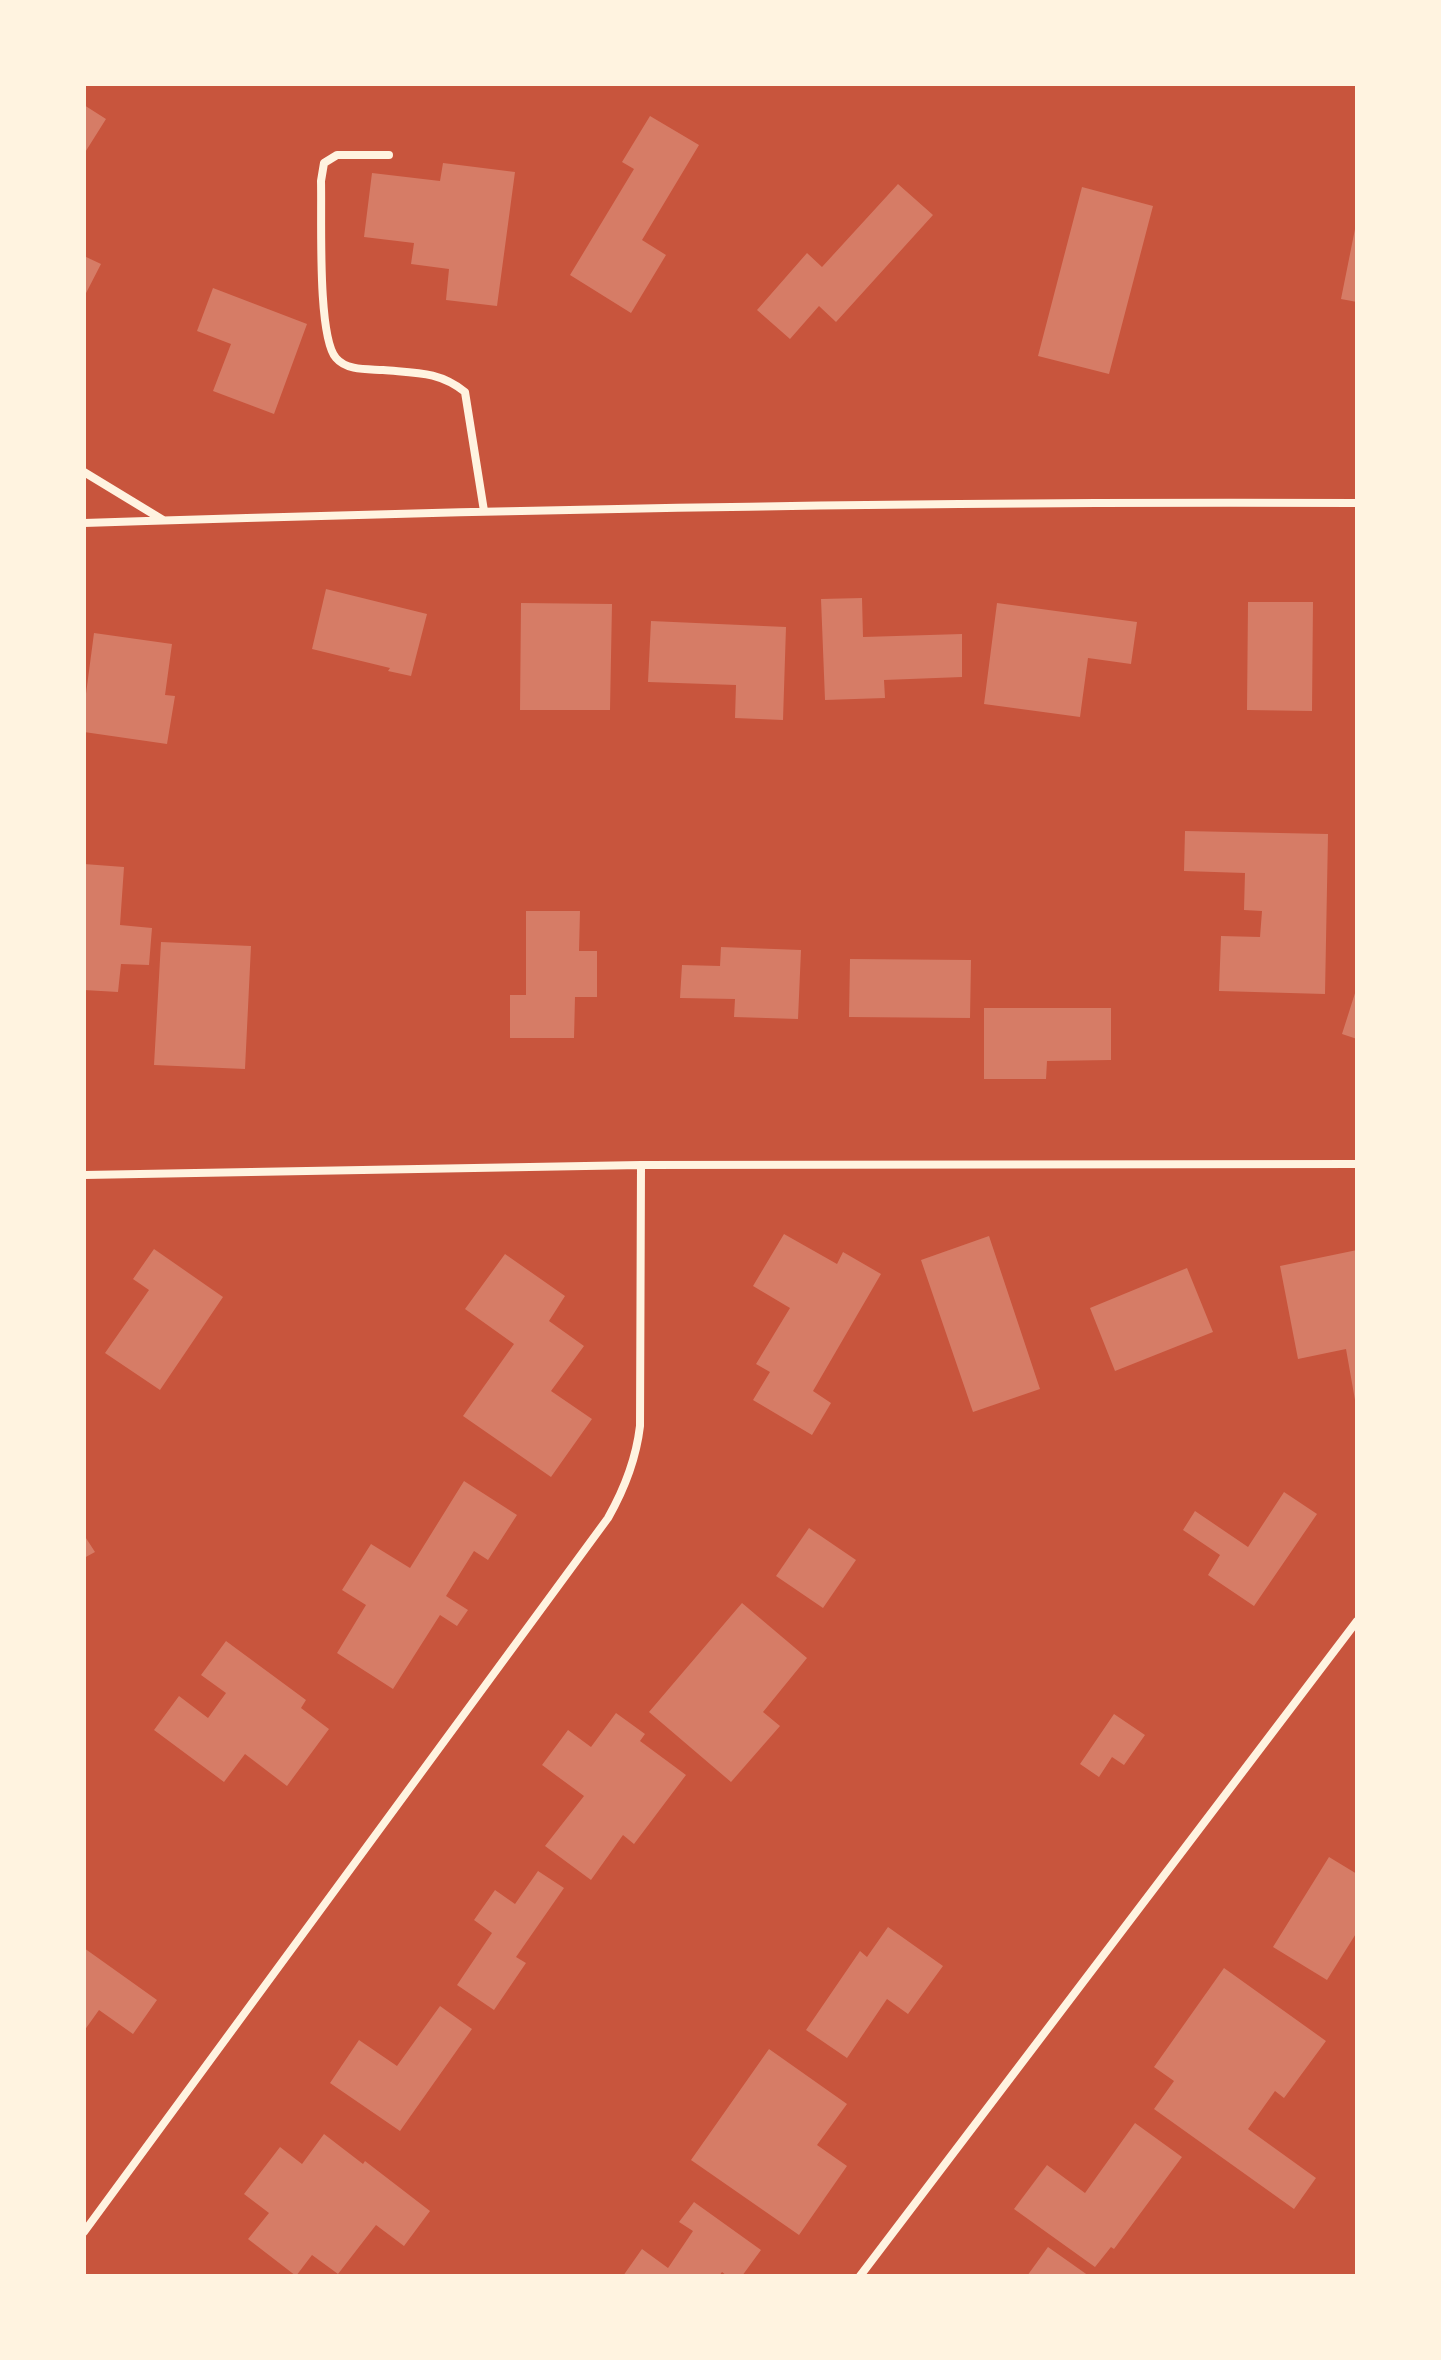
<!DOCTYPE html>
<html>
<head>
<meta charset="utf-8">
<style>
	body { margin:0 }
	#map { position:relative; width:1441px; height:2360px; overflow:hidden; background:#c8553d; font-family:"Golos Text",sans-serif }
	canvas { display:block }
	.frame { position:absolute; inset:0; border:86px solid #fff3e0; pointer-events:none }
</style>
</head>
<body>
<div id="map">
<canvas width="1441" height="2360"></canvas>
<div class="frame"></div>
</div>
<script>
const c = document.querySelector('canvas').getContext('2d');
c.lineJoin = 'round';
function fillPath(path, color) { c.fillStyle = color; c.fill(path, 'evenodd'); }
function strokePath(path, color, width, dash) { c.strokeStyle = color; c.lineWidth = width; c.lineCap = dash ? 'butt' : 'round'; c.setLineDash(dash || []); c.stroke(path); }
const building = new Path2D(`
	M84,105L106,119L84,154Z
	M650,116L699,145L642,240L666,255L631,313L570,275L634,169L622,162Z
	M443,163L515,172L497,306L446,300L449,269L411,264L414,243L364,237L372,173L440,181Z
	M898,184L933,215L836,322L819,306L790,339L757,310L807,253L822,267Z
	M1082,187L1153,206L1109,374L1038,356Z
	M1356,224H1357V302L1341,299Z
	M84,256L101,264L84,297Z
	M213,288L307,324L274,414L213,391L231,344L197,331Z
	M326,589L427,614L411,676L388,671L390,668L312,649Z
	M862,598L863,637L962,634V677L884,680L885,698L825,700L821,599Z
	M1248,602H1313L1312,711L1247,710Z
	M521,603L612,604L610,710H520Z
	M997,603L1137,622L1131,664L1088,658L1080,717L984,704Z
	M651,621L786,627L783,720L735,718L736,685L648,682Z
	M94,633L172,644L165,695L175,696L167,744L84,732V709Z
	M1185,831L1328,834L1325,994L1219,991L1221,936L1260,937L1262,911L1244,910L1245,873L1184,871Z
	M84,864L124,867L120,925L152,928L149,965L121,964L118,992L84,990Z
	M526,911H580L579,951H597V997H575L574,1038H510V995H526Z
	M161,942L251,946L245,1069L154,1065Z
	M721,947L801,950L798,1019L734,1017L735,999L680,998L682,965L720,966Z
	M850,959L971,960L970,1018L849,1017Z
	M1356,990H1357V1039L1342,1034Z
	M984,1008H1111V1060L1047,1061L1046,1079H984Z
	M784,1234L837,1264L843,1252L881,1274L813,1391L831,1403L812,1435L753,1400L770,1372L756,1364L790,1308L753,1286Z
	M989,1236L1040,1389L973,1412L921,1260Z
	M154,1249L223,1297L160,1390L105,1353L149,1290L133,1279Z
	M1357,1250V1399L1355,1400L1346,1349L1298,1359L1280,1266Z
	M505,1254L565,1296L549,1321L584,1346L551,1391L592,1419L551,1477L463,1416L514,1344L465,1309Z
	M1187,1268L1213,1332L1115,1371L1090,1308Z
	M464,1481L517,1515L488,1560L474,1551L446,1596L468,1610L457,1626L440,1615L393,1689L337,1653L366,1605L342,1590L371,1544L410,1568Z
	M1284,1492L1317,1514L1254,1606L1208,1575L1220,1555L1183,1530L1195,1511L1248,1547Z
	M809,1528L856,1560L823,1608L776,1576Z
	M84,1535L95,1552L84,1558Z
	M742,1603L807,1658L763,1712L780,1726L731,1782L649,1712Z
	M226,1641L306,1700L301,1708L329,1729L287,1786L245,1754L224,1782L154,1730L179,1696L208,1718L226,1693L201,1675Z
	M616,1713L645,1734L640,1741L686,1775L634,1844L623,1835L591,1880L545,1846L584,1796L542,1765L568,1730L591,1747Z
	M1114,1714L1145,1735L1124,1765L1112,1757L1099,1777L1080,1764Z
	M1329,1857L1357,1874V1932L1327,1980L1273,1947Z
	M538,1871L564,1888L516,1957L526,1963L494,2010L457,1985L492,1933L474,1920L495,1890L515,1904Z
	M888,1927L943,1966L908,2014L887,1999L847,2058L806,2030L860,1951L867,1957Z
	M84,1948L157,2000L133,2034L99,2010L84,2031Z
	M1224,1968L1326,2041L1284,2098L1275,2091L1248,2129L1316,2178L1294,2209L1154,2109L1174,2081L1154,2067Z
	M440,2006L472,2029L400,2131L330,2083L359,2040L397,2066Z
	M769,2049L847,2104L817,2145L847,2166L799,2235L691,2160Z
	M1135,2123L1182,2157L1114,2249L1111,2247L1095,2267L1014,2209L1047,2165L1085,2193Z
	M324,2134L363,2164L365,2161L430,2211L404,2246L376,2225L338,2274L312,2255L296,2276L248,2239L269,2213L244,2194L280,2147L302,2164Z
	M694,2202L761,2250L742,2276H727L722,2272L719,2276H623L642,2249L668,2268L693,2231L679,2222Z
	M1048,2247L1089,2276H1027Z`);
const minor = new Path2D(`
	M389,155H337L324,163L321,181C322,216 317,336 336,358C347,371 368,369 383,370C415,373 439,371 465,392L484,511
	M84,472L163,520
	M84,523C508,509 932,501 1357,503
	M84,1175L641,1165L1357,1164
	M84,2232L608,1518C625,1488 636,1460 640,1426L641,1165
	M860,2276L1357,1621`);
fillPath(building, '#d67c66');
strokePath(minor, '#fff3e0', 8);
</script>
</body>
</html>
